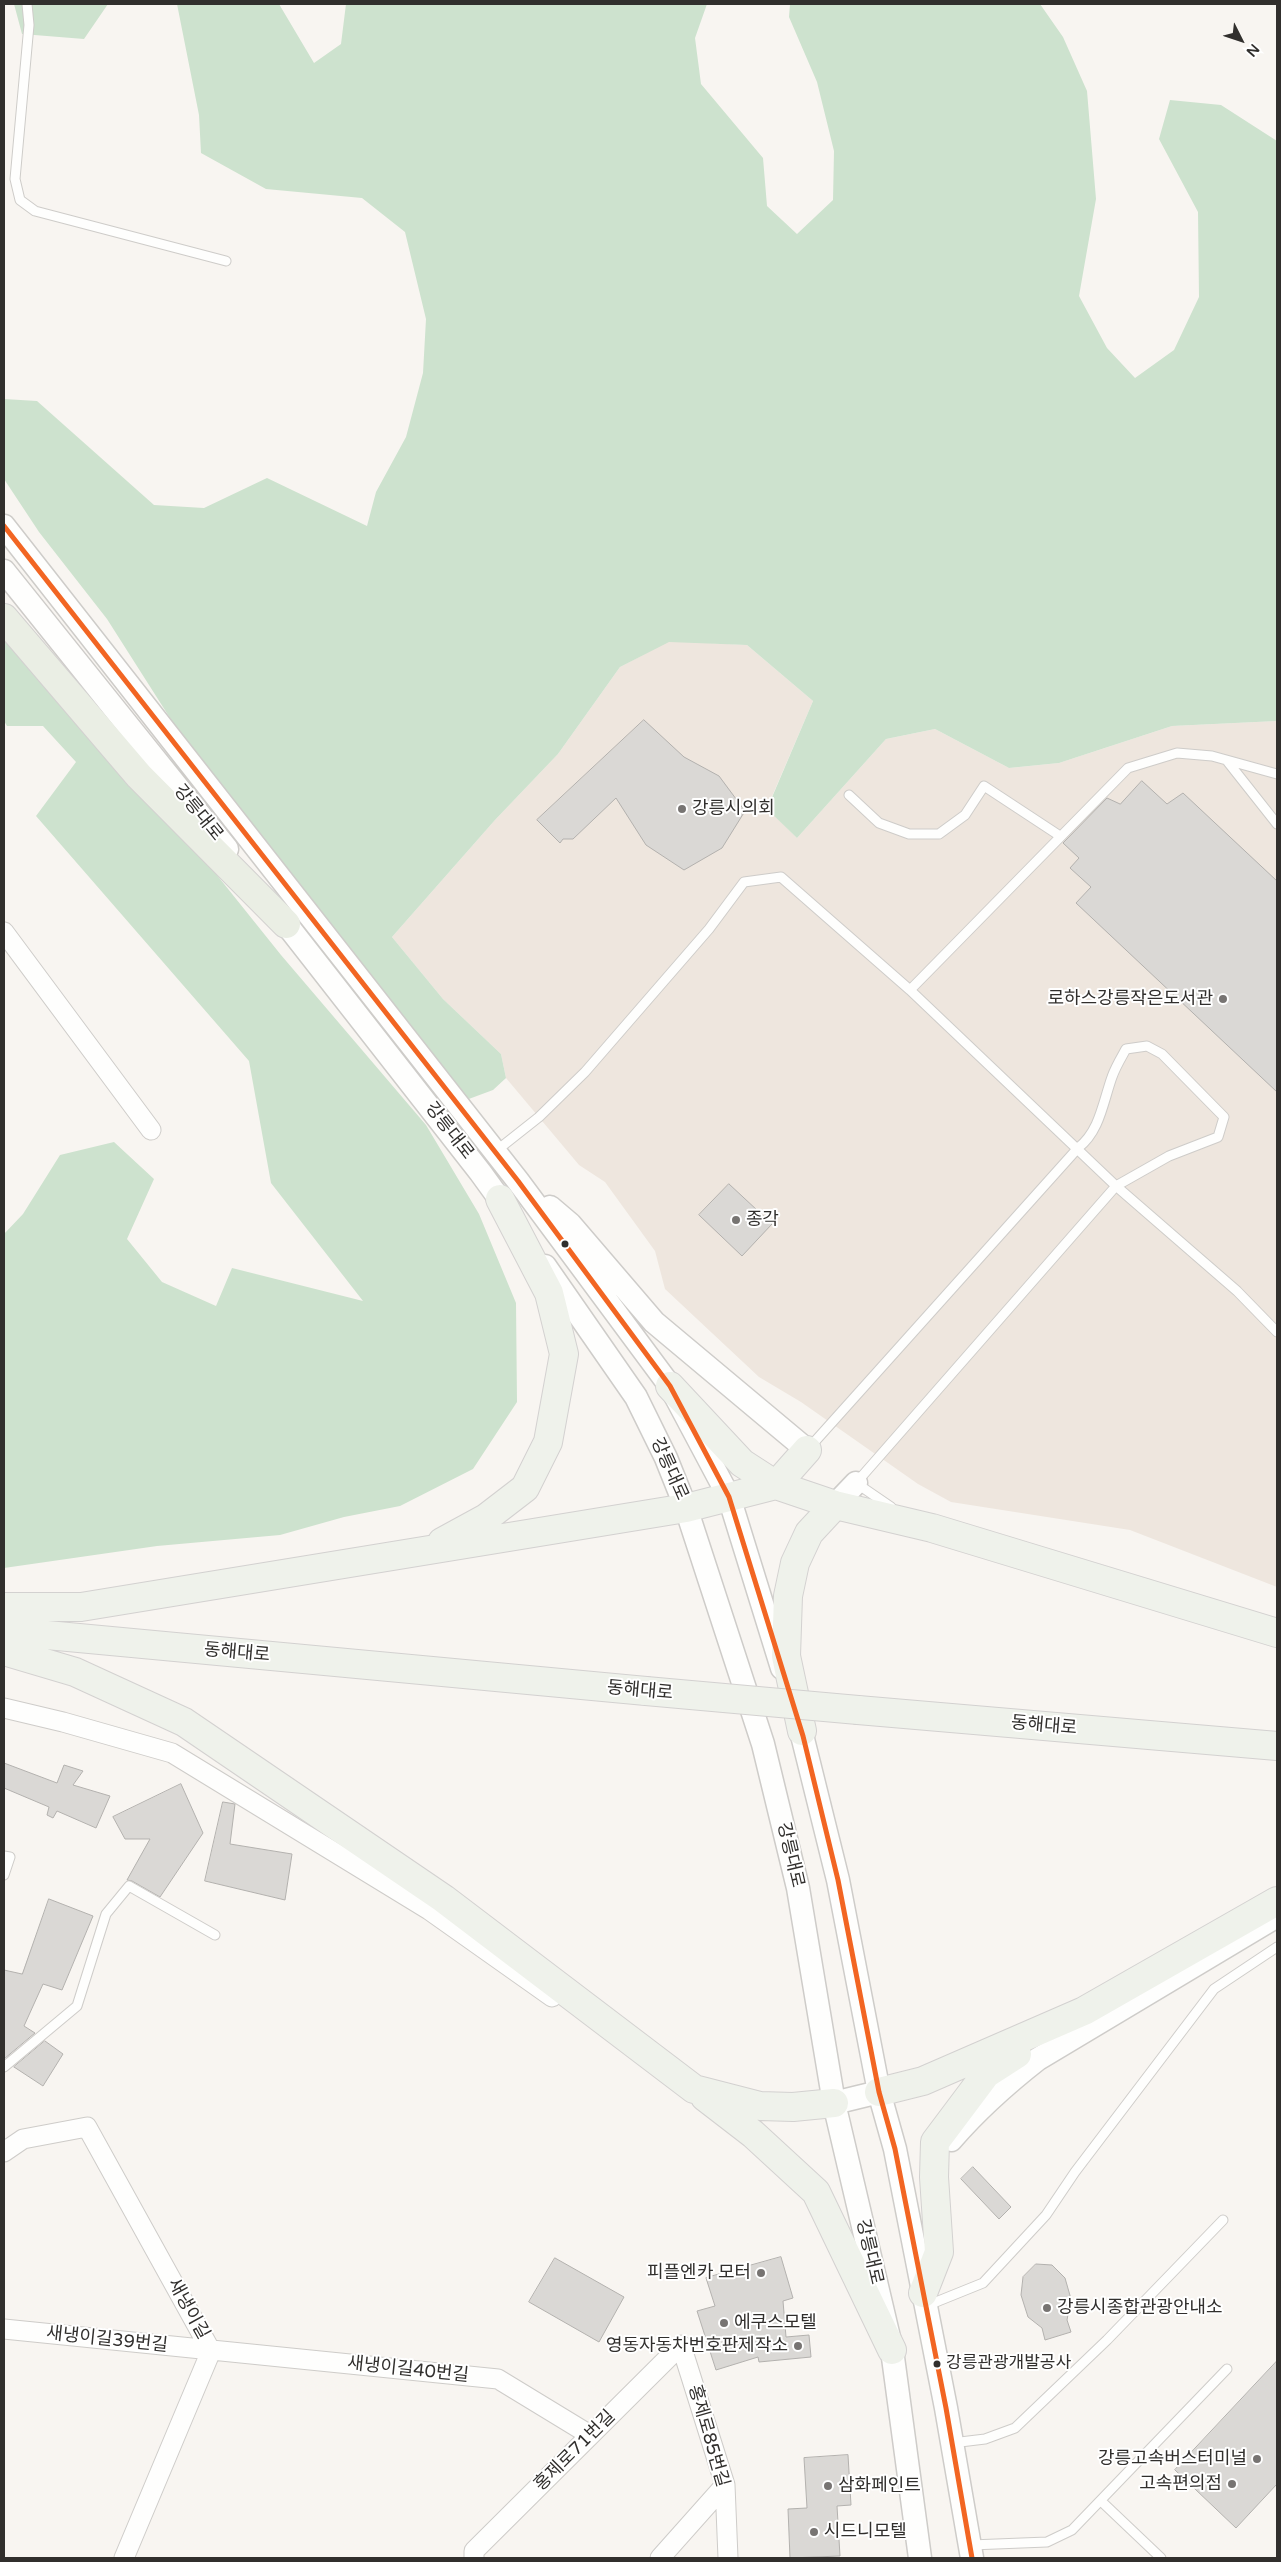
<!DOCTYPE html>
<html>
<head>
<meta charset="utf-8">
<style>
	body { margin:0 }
	#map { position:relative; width:1281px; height:2562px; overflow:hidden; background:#f8f5f1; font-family:"Varela Round",sans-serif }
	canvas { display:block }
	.frame { position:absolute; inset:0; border:5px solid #312f2d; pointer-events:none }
	.north { position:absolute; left:1216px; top:15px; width:50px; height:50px; -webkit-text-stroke:4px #fff; paint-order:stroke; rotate:131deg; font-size:14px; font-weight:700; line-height:20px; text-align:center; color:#312f2d }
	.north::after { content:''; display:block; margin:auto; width:18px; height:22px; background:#312f2d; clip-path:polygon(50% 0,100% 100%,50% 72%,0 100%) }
</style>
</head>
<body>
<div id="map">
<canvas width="1281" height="2562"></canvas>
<div class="frame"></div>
<div class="north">N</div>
</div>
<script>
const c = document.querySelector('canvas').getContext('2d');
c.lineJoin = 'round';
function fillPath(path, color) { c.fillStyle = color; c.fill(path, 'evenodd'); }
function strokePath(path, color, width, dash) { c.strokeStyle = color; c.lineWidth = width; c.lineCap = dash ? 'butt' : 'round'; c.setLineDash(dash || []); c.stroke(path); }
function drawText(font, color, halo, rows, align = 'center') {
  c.font = font + ' "Varela Round","Noto Sans KR",sans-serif'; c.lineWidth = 4; c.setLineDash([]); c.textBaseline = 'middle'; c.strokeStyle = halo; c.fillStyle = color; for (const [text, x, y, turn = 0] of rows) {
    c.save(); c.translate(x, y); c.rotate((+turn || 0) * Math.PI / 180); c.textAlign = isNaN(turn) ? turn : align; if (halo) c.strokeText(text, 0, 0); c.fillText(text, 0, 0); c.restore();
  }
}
const built = new Path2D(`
	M669,641L747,645L813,701L767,808L797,838L886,739L935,729L1009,768L1059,763L1172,726L1277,721V1587L1130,1530L951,1502L918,1484L801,1402L759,1377L665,1289L655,1251L605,1182L579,1165L506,1078L501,1054L443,999L392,937L495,820L558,754L620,667Z`);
const green = new Path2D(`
	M14,4H108L84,39L22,34Z
	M177,4H279L314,63L341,44L346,4H707L695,38L701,84L763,158L767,206L797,234L833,200L834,151L817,82L789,17L790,4H1040L1063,37L1087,91L1096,199L1079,296L1107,348L1135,378L1174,350L1199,297L1198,212L1159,139L1170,100L1221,105L1277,141V721L1172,726L1059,763L1009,768L935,729L886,739L797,838L767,809L813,701L747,645L669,642L620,667L558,754L495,820L392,937L443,999L501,1054L506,1078L493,1090L458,1103L340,975L198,762L107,619L39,532L4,479V399L37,401L154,505L204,508L267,478L367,526L376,492L406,437L423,373L426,319L405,232L362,198L266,189L201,153L199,115Z
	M4,623L67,688L281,955L426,1125L479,1214L516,1303L517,1402L473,1469L400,1506L344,1517L280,1535L157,1546L4,1568V1234L23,1214L60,1155L114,1142L154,1179L127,1239L162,1282L216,1306L232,1268L363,1301L271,1183L249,1061L36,816L76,762L43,726H7L4,721Z`);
const building = new Path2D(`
	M644,720L684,757L719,776L745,811L722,848L684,870L646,845L616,798L573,839H563L560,843L537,820Z
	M1142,781L1167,804L1183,793L1277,881V1092L1076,903L1091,887L1070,868L1079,858L1063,843L1107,798L1120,804Z
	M729,1184L772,1224L742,1256L699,1215Z
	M4,1763L57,1783L64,1765L83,1771L73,1785L110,1796L96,1828L57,1811L53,1818L47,1815L49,1807L4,1788Z
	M181,1784L203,1833L160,1897L132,1881L127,1880L150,1839H125L113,1817Z
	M223,1802L235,1804L230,1844L292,1854L285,1900L205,1881Z
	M49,1899L93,1916L62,1990L43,1984L24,2026L35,2033L4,2059V1970L22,1974Z
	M45,2041L63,2054L43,2086L14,2067Z
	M973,2167L1011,2207L999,2219L961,2179Z
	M781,2257L793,2298L783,2301L786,2337L809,2335L811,2357L759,2362L758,2357L716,2370L697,2311L715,2306L706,2278Z
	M555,2258L624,2297L599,2342L529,2302Z
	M1036,2264L1052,2265L1065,2278L1071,2299L1067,2320L1071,2332L1045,2340L1042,2328L1028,2317L1021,2295L1023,2277Z
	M1277,2361V2484L1236,2528L1175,2470Z
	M848,2455L851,2505L837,2506L840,2556L790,2558L788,2509L807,2508L804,2458Z`);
const service = new Path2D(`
	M27,4L29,25L15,179L20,200L35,211L226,261
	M1228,762L1277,824
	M849,795L879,823L909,834H939L965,815L984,786L1060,836
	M910,990L1128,768L1177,753L1212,756L1277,774
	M496,1151L539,1117L585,1072L709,929L744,882L781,877L910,990L1116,1186L1237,1291L1277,1332
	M809,1448L1078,1148C1100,1131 1103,1102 1112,1077C1115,1068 1121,1058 1126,1049L1147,1046L1162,1054L1224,1117L1218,1137L1169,1156L1116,1186L856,1483L891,1507
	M4,1856L10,1857L4,1875
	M4,2067L77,2006L106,1914L129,1886L215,1935
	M926,2306L983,2283L1046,2215L1075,2172L1214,1989L1277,1947
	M952,2443L985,2439L1015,2428L1107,2340L1223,2220
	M1101,2501L1161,2558
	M971,2545L1047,2542L1072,2530L1227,2369`);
const minor = new Path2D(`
	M4,932L151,1130
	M4,1708L63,1722L172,1753L429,1910L552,1997
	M4,2152L23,2139L87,2127L211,2351L124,2558
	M4,2329L498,2379L590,2435
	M474,2558V2551L681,2345L725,2485L728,2558
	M660,2558L725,2485`);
const tertiary = new Path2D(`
	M4,526L518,1181L670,1386L729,1497L782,1668
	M4,571L227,849
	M276,911L480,1172L509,1212
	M550,1207L570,1224L654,1322L807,1450
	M545,1266L636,1397L666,1458L686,1508L763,1744L798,1888L834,2103L892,2350L920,2558
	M835,1505L856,1483
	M797,1715L838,1880L879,2092L895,2149L946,2408L972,2558
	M834,2103L879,2092
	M951,2140C977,2110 1006,2084 1038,2059L1277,1916`);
const primary = new Path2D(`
	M670,1386L742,1463L776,1485L807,1450
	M442,1542L486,1518L525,1488L548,1442L564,1354L549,1293L500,1199
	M4,1607H81L686,1508L776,1485L835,1505L932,1528L1277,1633
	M4,1631L646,1691
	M4,1651L75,1672L184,1722L444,1899L694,2089L760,2106L793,2107L834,2103
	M858,1710L1277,1746
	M802,1731L786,1656L788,1596L795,1563L809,1533L835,1505
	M879,2092L923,2081L1084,2011L1277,1901
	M705,2097L753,2134L816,2192L892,2350
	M923,2293L939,2252L934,2177L935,2142L986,2074L1017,2054`);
const trunk = new Path2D(`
	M4,618L139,776L286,924`);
const primaryBridge = new Path2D(`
	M646,1691L858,1710`);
const bus1 = new Path2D(`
	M4,526L518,1181L670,1386L729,1497L803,1736L838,1880L879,2092L895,2149L946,2408L972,2558`);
const markers = [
	[682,809,5,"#777472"],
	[1223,999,5,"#777472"],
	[736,1220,5,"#777472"],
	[565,1244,4.5,"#312f2d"],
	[761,2273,5,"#777472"],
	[1047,2308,5,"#777472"],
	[724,2323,5,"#777472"],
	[798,2346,5,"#777472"],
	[937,2364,4.5,"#312f2d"],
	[1257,2459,5,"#777472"],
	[1232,2484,5,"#777472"],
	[828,2486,5,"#777472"],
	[814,2532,5,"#777472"]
];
const busNames = [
	["강릉관광개발공사",946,2364]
];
const poiNames = [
	["강릉시의회",692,809],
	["로하스강릉작은도서관",1213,999,"right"],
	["종각",746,1220],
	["피플엔카 모터",751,2273,"right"],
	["강릉시종합관광안내소",1057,2308],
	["에쿠스모텔",734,2323],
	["영동자동차번호판제작소",788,2346,"right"],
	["강릉고속버스터미널",1247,2459,"right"],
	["고속편의점",1222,2484,"right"],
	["삼화페인트",838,2486],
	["시드니모텔",824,2532]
];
const streetNames = [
	["강릉대로",198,813,51],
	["강릉대로",449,1131,52],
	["강릉대로",669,1469,66],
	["동해대로",237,1653,5],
	["동해대로",640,1691,5],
	["동해대로",1044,1726,5],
	["강릉대로",790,1855,77],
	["강릉대로",869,2252,77],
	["새냉이길",188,2309,61],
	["새냉이길39번길",107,2340,6],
	["새냉이길40번길",408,2370,6],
	["홍제로85번길",708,2436,74],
	["홍제로71번길",575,2451,-45]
];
fillPath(built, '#eee6de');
fillPath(green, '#cde2ce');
fillPath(building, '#dad8d5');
strokePath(building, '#b3b1ae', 1);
strokePath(service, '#ceccc9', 11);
strokePath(minor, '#ceccc9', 21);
strokePath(tertiary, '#ceccc9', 25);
strokePath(primary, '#d3d1d0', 30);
strokePath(trunk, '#d3d1d0', 30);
strokePath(service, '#fefefd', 9);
strokePath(minor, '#fefefd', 19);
strokePath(tertiary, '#fefefd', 22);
strokePath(primary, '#eff2eb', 28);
strokePath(trunk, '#eaeee4', 28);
strokePath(primaryBridge, '#d3d1d0', 30, []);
strokePath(primaryBridge, '#eff2eb', 28);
strokePath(bus1, '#f26522', 5);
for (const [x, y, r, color] of markers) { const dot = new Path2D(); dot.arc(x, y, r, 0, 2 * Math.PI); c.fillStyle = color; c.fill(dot); strokePath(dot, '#fff', 2); }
drawText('17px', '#312f2d', '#fff', busNames, 'left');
drawText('18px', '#312f2d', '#fff', poiNames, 'left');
drawText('18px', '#312f2d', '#fff', streetNames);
</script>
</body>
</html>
